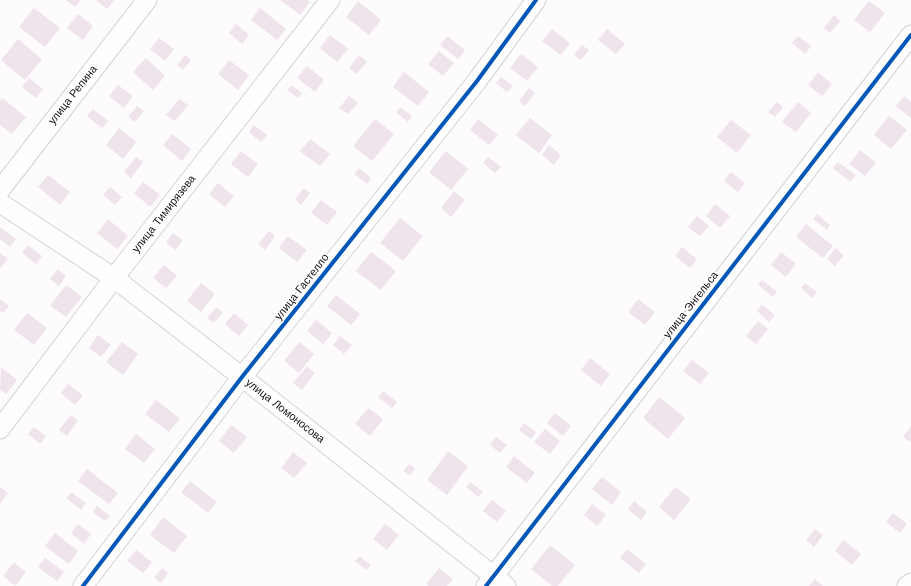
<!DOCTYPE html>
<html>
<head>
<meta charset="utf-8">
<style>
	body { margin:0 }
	canvas { display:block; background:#fdfbfc }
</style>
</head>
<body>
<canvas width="911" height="586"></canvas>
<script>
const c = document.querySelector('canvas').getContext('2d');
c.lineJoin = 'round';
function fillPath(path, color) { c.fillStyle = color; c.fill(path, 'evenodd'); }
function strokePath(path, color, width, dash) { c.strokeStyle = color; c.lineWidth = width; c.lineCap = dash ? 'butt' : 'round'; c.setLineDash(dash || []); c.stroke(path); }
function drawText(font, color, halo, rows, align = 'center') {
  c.font = font + ' "Work Sans",sans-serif'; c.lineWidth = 3; c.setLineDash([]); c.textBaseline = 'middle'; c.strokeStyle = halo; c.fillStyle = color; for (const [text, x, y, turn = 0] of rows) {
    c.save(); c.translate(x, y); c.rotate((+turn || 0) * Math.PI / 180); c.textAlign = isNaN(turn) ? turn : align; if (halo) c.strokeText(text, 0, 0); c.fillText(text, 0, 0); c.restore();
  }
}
const building = new Path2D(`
	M66,0H81L75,7Z
	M96,0H114L107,9Z
	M280,0H307L310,2L300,15Z
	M358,1L381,20L369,35L346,17Z
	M869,1L885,13L870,32L854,20Z
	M34,8L60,28L45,47L19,27Z
	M260,8L286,29L277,40L251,20Z
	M78,14L93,26L83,40L67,28Z
	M834,15L840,21L830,33L824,28Z
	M236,24L249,35L242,44L229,33Z
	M552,29L570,43L561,55L542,41Z
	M607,29L625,44L616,54L598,40Z
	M330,35L348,49L337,62L320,48Z
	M447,36L465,50L458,59L440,45Z
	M798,36L811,46L805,54L792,43Z
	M159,38L174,49L165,61L150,49Z
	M18,39L42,59L25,80L1,60Z
	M582,45L589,50L581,60L574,55Z
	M439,51L454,63L443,76L428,64Z
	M521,54L538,67L527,81L510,68Z
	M185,55L191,60L183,70L177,65Z
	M359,55L367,62L357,74L349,68Z
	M146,58L165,76L153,90L133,72Z
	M229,60L249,75L238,90L218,74Z
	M307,66L324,80L315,92L297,78Z
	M404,72L429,92L418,106L393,87Z
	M818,72L832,84L822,96L808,85Z
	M501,77L513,86L507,92L496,83Z
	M29,78L43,89L36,98L22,87Z
	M118,85L133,96L124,108L109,96Z
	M291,85L302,93L298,98L287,90Z
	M529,88L535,93L525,106L519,101Z
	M349,96L358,103L348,114L339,108Z
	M904,96L911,102V118L896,106Z
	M2,98L26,117L12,134L0,125V101Z
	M179,99L188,105L175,121L166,115Z
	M777,102L783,107L775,117L768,112Z
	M798,102L811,113L796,132L782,122Z
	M137,106L144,111L135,122L128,117Z
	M400,107L412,116L408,122L396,112Z
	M93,109L108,121L102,128L87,116Z
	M889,116L907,130L891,149L874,135Z
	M530,118L552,135L539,153L516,135Z
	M375,119L394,134L372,161L353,146Z
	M478,119L498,135L489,145L470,130Z
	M731,120L751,135L737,153L717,137Z
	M254,125L267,135L261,142L249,132Z
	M119,128L136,142L123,159L106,145Z
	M172,134L191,149L182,161L163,145Z
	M310,139L330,154L320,166L300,151Z
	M549,145L561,155L554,165L542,155Z
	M860,150L876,163L865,176L849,164Z
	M241,151L258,164L248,177L231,164Z
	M446,151L468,169L451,190L429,172Z
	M136,157L143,162L131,178L124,172Z
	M488,157L501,167L495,173L483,163Z
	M838,162L856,175L850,182L833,168Z
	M359,168L371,178L367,184L354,174Z
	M731,172L745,183L738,192L724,181Z
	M48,175L70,192L60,205L38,187Z
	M143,182L160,195L150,207L134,193Z
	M218,183L234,196L225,207L209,194Z
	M110,187L122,197L115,205L103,195Z
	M304,188L310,193L301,205L295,199Z
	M454,191L465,200L451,217L441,208Z
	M321,200L337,212L327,225L311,213Z
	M715,204L730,216L720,228L706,216Z
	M817,214L830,225L827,230L813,219Z
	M697,216L709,226L700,236L688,227Z
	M400,218L423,236L403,261L380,243Z
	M108,219L128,236L117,249L97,233Z
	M806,224L833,246L823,258L796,237Z
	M0,227L16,239L10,247L0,239Z
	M269,231L275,236L265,250L258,244Z
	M173,233L183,240L175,250L166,242Z
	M288,236L307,250L297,262L279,248Z
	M28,245L42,256L36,264L22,253Z
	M682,247L697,259L690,268L675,256Z
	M835,248L844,255L835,266L827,259Z
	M371,252L396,271L381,290L356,271Z
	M781,252L796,264L786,277L771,265Z
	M0,253L8,259L0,269Z
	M164,265L177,276L166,288L153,278Z
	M58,269L66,276L59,286L50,279Z
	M762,280L777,292L773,297L758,285Z
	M201,283L215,294L201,312L187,301Z
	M805,283L817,292L812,298L801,288Z
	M66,285L82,297L66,317L50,306Z
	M336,295L360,314L351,325L327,306Z
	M0,299L9,306L3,313L0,311Z
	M638,299L655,312L645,325L628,312Z
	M762,305L775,315L769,322L757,311Z
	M216,307L223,312L214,323L207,318Z
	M27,313L47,328L34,345L14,330Z
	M234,313L248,325L239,336L225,324Z
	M316,320L332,333L323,344L307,331Z
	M758,321L768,329L756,344L746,336Z
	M98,335L111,345L101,357L89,348Z
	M340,336L352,345L344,354L333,345Z
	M122,342L138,354L123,375L106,362Z
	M299,342L314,354L299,373L284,361Z
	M590,358L610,374L601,386L581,370Z
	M692,360L709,373L700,384L683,371Z
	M307,366L315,373L302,390L293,383Z
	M1,367L17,380L6,394L0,390Z
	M68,384L83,395L75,405L61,393Z
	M383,391L397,402L392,408L378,397Z
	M659,397L685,418L668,439L643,418Z
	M156,400L180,419L169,432L145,414Z
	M368,408L383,419L370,436L355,424Z
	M555,413L571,426L563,436L547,423Z
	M71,415L78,421L67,436L59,430Z
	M524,423L536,432L531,439L519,430Z
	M231,425L247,437L234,453L219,441Z
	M911,426V442L903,437Z
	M34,427L46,436L40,444L28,434Z
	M545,429L560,441L550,454L534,442Z
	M136,434L155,449L144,463L125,449Z
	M496,437L507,445L500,453L490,445Z
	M448,451L468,466L447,495L427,480Z
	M293,452L307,463L294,478L281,468Z
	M514,456L535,473L527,483L506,467Z
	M409,464L415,468L410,476L403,471Z
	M87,469L118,493L109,504L78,481Z
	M602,477L621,492L612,505L592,489Z
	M190,481L217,502L208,513L181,492Z
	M470,482L483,492L478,497L466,487Z
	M0,487L8,493L0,504Z
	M675,487L691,499L674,520L659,507Z
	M71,492L86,503L81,510L66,498Z
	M492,500L506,511L497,522L483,511Z
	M634,501L647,512L641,520L628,509Z
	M592,504L606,515L597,526L584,515Z
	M97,506L110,516L105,521L93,512Z
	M893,513L907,524L900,533L886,522Z
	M163,517L187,536L174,553L150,535Z
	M78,524L91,534L84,544L71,533Z
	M385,524L399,535L387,550L373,539Z
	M815,529L823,535L814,547L806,540Z
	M55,533L78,551L69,564L45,546Z
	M843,540L861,554L852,565L835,551Z
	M550,545L575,565L558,586H552L531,569Z
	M627,549L646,564L639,573L620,558Z
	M136,550L152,562L143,573L127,561Z
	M359,556L371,565L367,570L355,561Z
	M45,558L64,572L57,581L38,567Z
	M14,562L26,572L15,586L3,576Z
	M162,568L168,573L161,583L154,578Z
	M439,568L453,579L447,586H428L426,584Z
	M815,579L823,586H809Z`);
const minor = new Path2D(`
	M0,190L147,0
	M0,203L114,278L242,377L506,586
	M0,429L114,278L330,0
	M83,586L242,377L477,81L536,0
	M486,586L911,35
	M907,586L911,583`);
const cycleway = new Path2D(`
	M83,586L242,377L477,81L536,0
	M486,586L911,35`);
const streetNames = [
	["улица Репина",73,95,-52],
	["улица Тимирязева",164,214,-52],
	["улица Гастелло",302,287,-52],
	["улица Энгельса",691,305,-52],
	["улица Ломоносова",285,411,38]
];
fillPath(building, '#efe3ec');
strokePath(minor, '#d6d1d4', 21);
strokePath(minor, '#fffeff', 19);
strokePath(cycleway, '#0057b8', 4);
drawText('11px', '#160f14', '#fff', streetNames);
</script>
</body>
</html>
